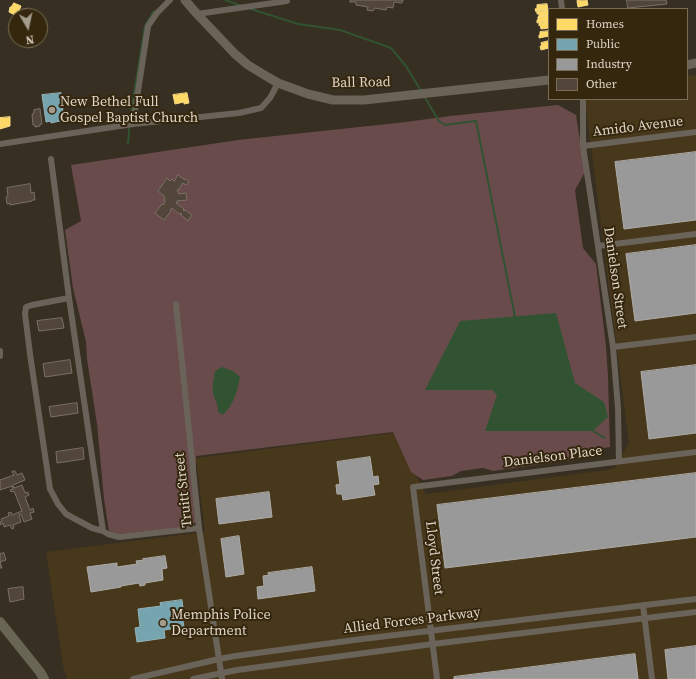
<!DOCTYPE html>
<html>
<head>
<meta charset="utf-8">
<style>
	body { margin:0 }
	#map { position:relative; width:696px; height:679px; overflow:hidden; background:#372f21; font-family:"Source Serif 4",serif }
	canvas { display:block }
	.legend { position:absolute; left:548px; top:8px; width:140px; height:92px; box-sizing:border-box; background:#35270e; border:1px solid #796d58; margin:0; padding:5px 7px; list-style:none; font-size:12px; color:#ded5c7 }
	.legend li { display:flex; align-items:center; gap:8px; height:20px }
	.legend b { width:20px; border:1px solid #796d58 }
	.north { position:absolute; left:8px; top:8px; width:40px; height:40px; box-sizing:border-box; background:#35270e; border:1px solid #796d58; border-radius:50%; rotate:171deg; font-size:11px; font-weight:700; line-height:16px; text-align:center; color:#ded5c7 }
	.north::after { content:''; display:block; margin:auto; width:14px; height:18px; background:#a49b8d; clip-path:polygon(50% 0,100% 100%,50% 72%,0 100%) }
</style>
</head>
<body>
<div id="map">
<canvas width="696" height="679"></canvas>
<ul class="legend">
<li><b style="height:11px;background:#ffd966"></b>Homes</li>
<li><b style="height:11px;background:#76a5af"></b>Public</li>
<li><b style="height:11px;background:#999"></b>Industry</li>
<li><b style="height:11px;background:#52463b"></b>Other</li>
</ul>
<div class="north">N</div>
</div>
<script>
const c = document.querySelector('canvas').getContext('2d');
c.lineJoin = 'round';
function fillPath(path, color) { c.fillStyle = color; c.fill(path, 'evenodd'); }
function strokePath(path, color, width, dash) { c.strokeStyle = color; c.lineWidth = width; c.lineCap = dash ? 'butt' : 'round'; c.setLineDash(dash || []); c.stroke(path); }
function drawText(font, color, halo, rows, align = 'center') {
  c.font = font + ' "Source Serif 4",serif'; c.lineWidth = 4; c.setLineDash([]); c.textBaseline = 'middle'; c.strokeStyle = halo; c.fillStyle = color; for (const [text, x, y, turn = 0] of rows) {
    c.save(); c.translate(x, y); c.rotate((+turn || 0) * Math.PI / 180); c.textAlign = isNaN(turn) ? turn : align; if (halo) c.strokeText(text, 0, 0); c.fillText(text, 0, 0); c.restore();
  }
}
const built = new Path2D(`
	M696,75V679H67L63,665L46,552L205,532L196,458L393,433L426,494L614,469L629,443L585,99H687V76Z`);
const green = new Path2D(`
	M558,105L576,115L585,172L575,190L583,248L596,264L606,346L608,377L610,447L580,451L571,460L493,471L483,468L461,471L452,476L423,480L411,472L393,432L196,456V522L186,527L120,534L109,531L104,499L97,424L87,359L86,342L73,288L65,230L81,221L71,165L238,140L406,122L450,116Z`);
const water = new Path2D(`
	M556,313L575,383L604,402L608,417L593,431H485L497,395L492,390H425L460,321Z
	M222,367L233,371L240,377C237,392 234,404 223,415L218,412C218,403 215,401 213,393C212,385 214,379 215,371Z`);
const homes = new Path2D(`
	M587,0L588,5L578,7L577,1Z
	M14,3L21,6L17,16L9,12L10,7H11Z
	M547,4L548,10L536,12L535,9L537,8V5Z
	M548,10L549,15L539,17V14H537V11Z
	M549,15V21L537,23V20H538V17Z
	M549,21V28L541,29L540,25L539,26V23Z
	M549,31V36L539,38V35H540V32Z
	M549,41V48L541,50L540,46H542L541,43Z
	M187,93L189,103L184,104V102L175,104L173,95Z
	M10,117V126L0,129V118Z`);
const public = new Path2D(`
	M61,93L64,120L51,123V121L46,122L42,95Z
	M182,600L184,615H182L184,627L164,630L165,638L137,642L135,628L140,627L138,609L161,606L160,603Z`);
const industry = new Path2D(`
	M696,152V220L624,229L615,162Z
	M696,245V313L635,321L626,254Z
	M696,365V433L649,439L641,372Z
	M370,457L373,477L378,476L379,484L373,485L375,495L343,500L342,494H337L336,485L340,484L337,462Z
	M696,473V537L445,568L437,505Z
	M269,492L272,517L219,524L216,499Z
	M239,536L244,574L226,577L221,539Z
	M165,556L167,568L162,569L163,580L145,583V585L140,586L139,583L121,586V587L91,592L87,567L117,563V567L137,564L136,561L144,560L143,559Z
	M312,567L315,591L258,599L257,587L264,586L263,576L269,575L268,573Z
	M696,646V679H668L665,650Z
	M635,654L638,679H454V677Z`);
const stream = new Path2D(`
	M225,0L242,6
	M251,9L298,24L340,30L391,48L406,66L421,91
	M424,96L439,121L445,125L476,121L515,317
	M128,144L130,119L145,26L154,11
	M593,431L605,438`);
const building = new Path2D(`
	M351,0H403L402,3L394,2L393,8L387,7L386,10L375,8L374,10L372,11L367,10L368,7L356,5V2H350Z
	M627,0H666L667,4L628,8Z
	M40,109L42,124H40V126L35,127V125H33L32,114H33V113H34V110Z
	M178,175L185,180L186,179L189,182L186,185L183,183L179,189V190L178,189V190L177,191L179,194L186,193L187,200L177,201V203H176L184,209L183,210L184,211L185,210L192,215L188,221L181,215L182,214L180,213L179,214L172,208L170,210L171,211L164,220L155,213L162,204L163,205L165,202L164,196L158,191L167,178L170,181L172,179L174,181Z
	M30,184L31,193L34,192L35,200H32V201L10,205V203L7,204L6,197L8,196L7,188Z
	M62,318L64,328L39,331L37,321Z
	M70,360L72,373L45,377L43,364Z
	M77,403L78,413L51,417L49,407Z
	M83,448L84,459L57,463L56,452Z
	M15,471L17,475L22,473L25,480L13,485L14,488L22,485L25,493L28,492L29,495L25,497L30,510L33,508L34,512L30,513L32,519L24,522L21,514L19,515L21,522L13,525L14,528L12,529L10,525L4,527L3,523L0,525V522L2,521L1,519L9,516L8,513L11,512L12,515L22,511L14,491L11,492L10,490L13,489L12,486L0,490V480L14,475L12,472Z
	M4,553L6,560L0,562L2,568H0V554Z
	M23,587L24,599L10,602L8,589Z`);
const minor = new Path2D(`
	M561,0L562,9
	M197,14L287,1
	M583,99V146L613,347L618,408L619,461
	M133,124L148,26L157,13L170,0
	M0,144L133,124L239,113L261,108L270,98L278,83
	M583,146L696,132
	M51,159L69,298L103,531
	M598,246L696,234
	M69,298L32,305L26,307L25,314L30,354L50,489L58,504L66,514L92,528L103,531L108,534L119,537L199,528
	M176,304L199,528L222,679
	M613,347L696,337
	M0,351V356
	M643,605L652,679
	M133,679L219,659L235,656L362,639L696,599
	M193,679L237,670L433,644L696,612
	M437,679L413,487L696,452`);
const secondary = new Path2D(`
	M185,0L197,14L235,54L248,65L261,73L278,83L308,94L333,100H364L549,80
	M687,65L696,63`);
const primary = new Path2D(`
	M0,622L40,672L44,679`);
const markers = [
	[52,110,4,"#a49b8d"],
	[163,623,4,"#a49b8d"]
];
const streetNames = [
	["Ball Road",361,83,-1],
	["Amido Avenue",638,127,-7],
	["Danielson Street",615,278,82],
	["Danielson Place",553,457,-7],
	["Truitt Street",184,490,-96],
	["Lloyd Street",434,558,83],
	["Allied Forces Parkway",412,621,-7]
];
const poiNames = [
	["New Bethel Full",60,102],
	["Gospel Baptist Church",60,118],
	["Memphis Police",171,615],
	["Department",171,631]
];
fillPath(built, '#48381b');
fillPath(green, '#6a4b4c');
fillPath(water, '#325331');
fillPath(homes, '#ffd966');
strokePath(homes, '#f5d883', 1);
fillPath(public, '#76a5af');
strokePath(public, '#95b3b6', 1);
fillPath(industry, '#999');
strokePath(industry, '#aeaba7', 1);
strokePath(stream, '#325331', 2);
fillPath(building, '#52463b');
strokePath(building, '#7a7067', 1);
strokePath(minor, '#69635a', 6);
strokePath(secondary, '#696457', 9);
strokePath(primary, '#696555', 10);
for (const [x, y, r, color] of markers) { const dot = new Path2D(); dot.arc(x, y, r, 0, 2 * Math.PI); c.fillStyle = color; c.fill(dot); strokePath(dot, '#35270e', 1.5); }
drawText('14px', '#ded5c7', '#35270e', streetNames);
drawText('14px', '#ded5c7', '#35270e', poiNames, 'left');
</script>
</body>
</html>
